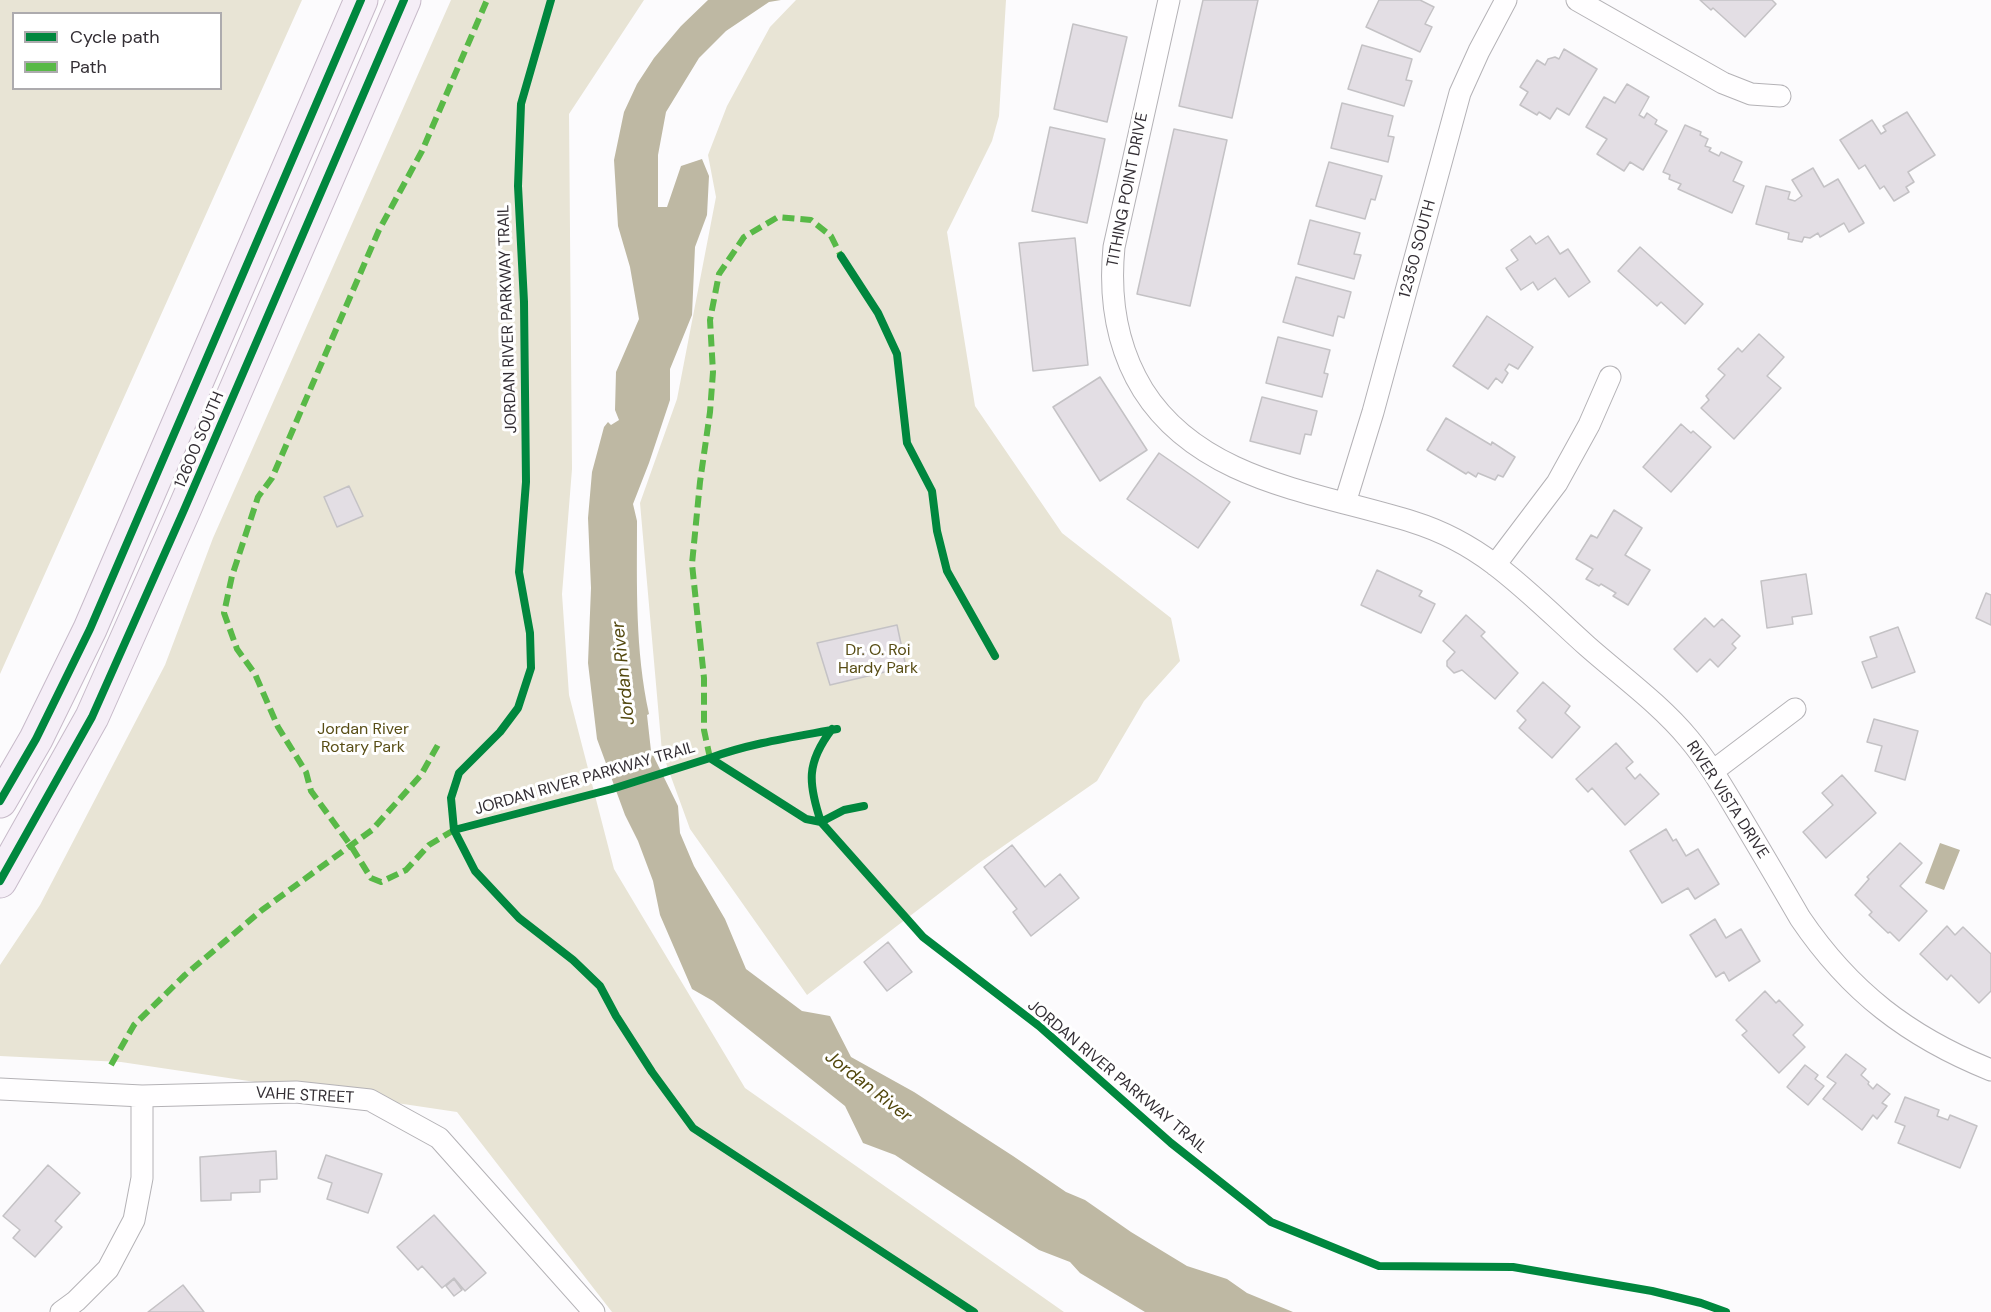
<!DOCTYPE html>
<html>
<head>
<meta charset="utf-8">
<style>
	body { margin:0 }
	#map { position:relative; width:1991px; height:1312px; overflow:hidden; background:#fcfbfd; font-family:"DM Sans",sans-serif }
	canvas { display:block }
	.legend { position:absolute; left:12px; top:12px; width:210px; height:78px; box-sizing:border-box; background:#fff; border:2px solid #adabae; margin:0; padding:8px 10px; list-style:none; font-size:18px; color:#332e34 }
	.legend li { display:flex; align-items:center; gap:12px; height:30px }
	.legend b { width:30px; border:2px solid #adabae }
</style>
</head>
<body>
<div id="map">
<canvas width="1991" height="1312"></canvas>
<ul class="legend">
<li><b style="height:8px;background:#00873e"></b>Cycle path</li>
<li><b style="height:8px;background:#58b947"></b>Path</li>
</ul>
</div>
<script>
const c = document.querySelector('canvas').getContext('2d');
c.lineJoin = 'round';
function fillPath(path, color) { c.fillStyle = color; c.fill(path, 'evenodd'); }
function strokePath(path, color, width, dash) { c.strokeStyle = color; c.lineWidth = width; c.lineCap = dash ? 'butt' : 'round'; c.setLineDash(dash || []); c.stroke(path); }
function drawText(font, color, halo, rows, align = 'center') {
  c.font = font + ' "DM Sans",sans-serif'; c.lineWidth = 6; c.setLineDash([]); c.textBaseline = 'middle'; c.strokeStyle = halo; c.fillStyle = color; for (const [text, x, y, turn = 0] of rows) {
    c.save(); c.translate(x, y); c.rotate((+turn || 0) * Math.PI / 180); c.textAlign = isNaN(turn) ? turn : align; if (halo) c.strokeText(text, 0, 0); c.fillText(text, 0, 0); c.restore();
  }
}
const green = new Path2D(`
	M0,0H302L0,674ZM14,14H220V88H14Z
	M451,0H644L569,114L572,469L562,594L569,695L614,869L745,1088L1064,1312H612L457,1112L121,1062L0,1056V965L40,905L165,665L213,538Z
	M796,0H1006L999,116L992,141L947,232L975,406L1062,533L1171,618L1180,661L1144,701L1097,781L979,863L807,995L690,829L662,752L640,503L677,399L716,197L708,155L727,106L770,27Z`);
const water = new Path2D(`
	M708,0H781L769,2L726,31L699,58L666,112L658,155V207H667L681,166L702,159L709,176L707,215L695,247L692,315L670,369V400L649,463L633,504L637,521C637,587 635,649 649,714L647,715L651,751L678,806L680,833L694,866L725,919L746,969L802,1011L830,1016L851,1057L914,1092L1013,1156L1066,1192L1085,1200L1131,1232L1187,1266L1227,1279L1247,1293L1293,1312H1145L1080,1273L1070,1262L1039,1250L895,1155L863,1143L845,1106L713,1001L692,989L660,915L653,881L638,841L625,815L597,739L588,663L591,588L588,518L592,472L604,427L608,422L611,425L619,420L615,410L616,372L639,319L630,267L618,226L614,160L624,112L637,84L654,58L681,26Z
	M1940,843L1960,850L1944,890L1925,883Z`);
const building = new Path2D(`
	M1203,0H1258L1232,118L1179,106Z
	M1379,0H1420L1434,7L1425,24L1432,27L1420,52L1366,27Z
	M1700,0H1772L1776,4L1745,37L1713,8L1711,10Z
	M1073,24L1127,37L1107,122L1054,109Z
	M1362,45L1412,59L1406,80L1412,81L1404,106L1348,89Z
	M1564,49L1597,69L1569,115L1557,108L1550,119L1539,112L1537,115L1520,105L1528,92L1520,87L1537,60L1545,65L1548,59L1555,57L1559,59Z
	M1627,84L1649,97L1639,115L1644,118L1647,113L1657,120L1655,124L1667,131L1643,170L1630,162L1624,171L1597,154L1607,139L1586,127L1604,97L1615,103Z
	M1342,103L1393,116L1388,136L1394,137L1388,162L1331,148Z
	M1907,112L1935,155L1908,172L1914,182L1906,187L1909,192L1894,201L1884,186L1880,189L1865,165L1859,169L1840,140L1872,120L1881,134L1886,131L1883,126Z
	M1685,125L1701,132L1700,135L1708,139L1705,146L1711,148L1709,151L1719,156L1721,152L1742,162L1733,181L1744,186L1732,213L1678,189L1681,184L1669,179L1670,175L1663,172Z
	M1050,127L1105,139L1087,223L1032,211Z
	M1174,129L1227,140L1190,306L1137,294Z
	M1329,162L1382,176L1375,200L1371,199L1365,219L1316,206Z
	M1813,168L1824,187L1838,179L1864,223L1849,232L1844,223L1820,237L1818,233L1810,238L1804,237L1802,242L1788,239L1789,233L1756,224L1766,186L1790,192L1788,199L1795,201L1802,196L1792,180Z
	M1310,220L1360,233L1354,254L1361,255L1354,279L1298,264Z
	M1530,236L1536,244L1548,236L1560,254L1568,249L1590,282L1569,297L1555,278L1538,290L1533,282L1521,290L1506,268L1518,260L1511,250Z
	M1075,238L1088,365L1033,371L1019,243Z
	M1640,247L1703,304L1685,324L1661,302L1657,306L1618,271Z
	M1296,277L1351,292L1344,318L1338,316L1333,336L1283,322Z
	M1487,316L1533,347L1518,369L1509,364L1505,370L1508,373L1502,383L1496,378L1488,389L1453,366Z
	M1759,334L1784,357L1767,376L1781,388L1734,439L1701,408L1709,400L1706,396L1725,375L1718,369L1738,348L1742,352Z
	M1278,337L1330,350L1324,373L1328,374L1322,397L1266,383Z
	M1100,377L1147,450L1100,481L1053,407Z
	M1262,397L1317,411L1311,435L1305,434L1300,454L1250,441Z
	M1446,418L1491,445L1492,442L1515,457L1503,477L1498,475L1495,480L1478,473L1476,477L1468,472L1466,474L1427,450Z
	M1681,424L1691,433L1693,431L1711,447L1671,492L1643,467Z
	M1159,453L1230,502L1198,548L1127,499Z
	M349,486L363,516L337,527L324,497Z
	M1614,510L1642,528L1625,555L1650,570L1628,605L1613,596L1616,593L1601,584L1599,586L1586,579L1593,569L1576,559L1591,535L1597,538Z
	M1377,570L1422,591L1419,596L1435,604L1421,633L1361,605Z
	M1806,574L1812,614L1792,617L1793,624L1767,628L1761,581Z
	M1986,593L1991,595V625L1976,618Z
	M1466,615L1485,632L1481,636L1518,673L1495,699L1462,670L1454,673L1447,666V661L1455,652L1443,641Z
	M1705,618L1714,627L1722,619L1740,636L1732,644L1736,648L1718,667L1710,659L1697,672L1674,649Z
	M897,625L906,667L830,685L817,643Z
	M1898,627L1915,672L1872,688L1862,662L1877,657L1870,637Z
	M1543,682L1570,706L1565,713L1580,727L1552,758L1519,728L1526,720L1517,711Z
	M1874,719L1918,731L1905,780L1875,771L1882,746L1867,742Z
	M1616,743L1633,762L1626,768L1635,779L1640,774L1659,794L1625,825L1592,788L1588,792L1576,779Z
	M1842,775L1876,813L1826,858L1803,832L1833,805L1822,793Z
	M1666,829L1673,841L1676,839L1686,856L1698,849L1719,884L1695,899L1688,888L1662,903L1630,851Z
	M1900,843L1922,863L1900,886L1927,911L1899,941L1890,932L1888,933L1869,915L1872,912L1855,895L1869,879L1867,877Z
	M1012,845L1045,887L1060,874L1079,898L1031,936L1013,912L1017,909L984,867Z
	M1715,919L1726,938L1741,929L1760,961L1729,981L1724,972L1716,977L1690,935Z
	M1947,926L1955,935L1963,927L1991,954V991L1979,1003L1951,975L1947,980L1920,954Z
	M888,942L912,972L887,991L864,962Z
	M1765,991L1776,1003L1779,1000L1803,1025L1793,1035L1805,1047L1779,1073L1742,1035L1747,1031L1736,1020Z
	M1846,1054L1866,1069L1861,1075L1869,1082L1868,1084L1873,1089L1877,1084L1890,1094L1882,1103L1887,1106L1877,1119L1873,1115L1862,1130L1823,1099L1836,1083L1827,1077Z
	M1805,1065L1818,1075L1815,1079L1824,1086L1808,1105L1787,1087Z
	M1905,1097L1939,1110L1937,1116L1948,1120L1950,1115L1977,1126L1960,1168L1898,1143L1905,1126L1895,1122Z
	M276,1151L277,1179L260,1180V1192L231,1193V1200L201,1201L200,1157Z
	M326,1155L382,1174L368,1213L327,1199L332,1183L318,1178Z
	M48,1165L80,1193L55,1221L62,1227L35,1257L13,1238L20,1230L3,1216Z
	M434,1215L486,1273L465,1291L454,1278L442,1288L422,1266L418,1270L397,1247Z
	M454,1279L462,1290L454,1296L446,1286Z
	M183,1285L204,1312H148Z`);
const minor = new Path2D(`
	M1169,0L1114,247C1109,298 1116,346 1143,390C1201,482 1318,492 1413,522C1442,531 1470,546 1494,564C1526,588 1557,619 1587,646C1621,676 1660,704 1689,739C1710,764 1726,793 1743,821C1762,853 1781,885 1800,918C1850,992 1909,1037 1991,1070
	M1577,0L1723,83L1751,94L1780,96
	M1345,503L1373,412L1460,93L1479,51L1506,0
	M1495,565L1557,483L1589,425L1610,377
	M1713,771L1795,709
	M0,1089L142,1096L296,1092L370,1100L439,1138L594,1312
	M61,1312L76,1301L108,1269L134,1220L142,1178V1096`);
const primary = new Path2D(`
	M0,801L36,739L90,629L361,0
	M0,881L92,717L184,510L404,0`);
const quiet = new Path2D(`
	M710,758L704,730V678L692,564L700,482L710,412L713,372L710,320L719,274L744,237L778,217L811,220L831,236L841,256
	M454,830L429,845L406,870L381,882L371,878L351,846L311,791L306,772L278,727L255,674L237,649L224,613L232,576L258,497L272,478L379,230L422,151L487,0
	M111,1065L134,1025L185,975L262,910L372,830L421,775L439,743`);
const cycleway = new Path2D(`
	M551,0L521,104L518,186L524,302L526,482L519,572L530,633L531,668L518,708L500,732L459,773L451,798L454,830L475,871L519,918L573,960L600,986L616,1016L652,1072L693,1128L974,1312
	M841,256L878,313L897,354L907,443L932,491L937,531L947,571L995,656
	M832,729C806,763 808,783 821,822L844,810L864,806
	M710,758C751,743 794,737 837,729
	M0,801L36,739L90,629L361,0
	M454,830L612,789L710,758L806,819L821,822L923,937L1039,1026L1171,1143L1271,1222L1379,1266L1513,1267L1652,1291L1701,1303L1726,1312
	M0,881L92,717L184,510L404,0`);
const streetNames = [
	["TITHING POINT DRIVE",1128,190,-79],
	["12350 SOUTH",1418,249,-75],
	["JORDAN RIVER PARKWAY TRAIL",508,319,-92],
	["12600 SOUTH",200,440,-67],
	["JORDAN RIVER PARKWAY TRAIL",585,779,-16],
	["RIVER VISTA DRIVE",1727,800,57],
	["JORDAN RIVER PARKWAY TRAIL",1117,1077,40],
	["VAHE STREET",305,1096,3]
];
const parkNames = [
	["Dr. O. Roi",878,651],
	["Hardy Park",878,669],
	["Jordan River",363,730],
	["Rotary Park",363,748]
];
const waterNames = [
	["Jordan River",624,673,-96],
	["Jordan River",868,1087,38]
];
fillPath(green, '#e8e4d5');
fillPath(water, '#beb8a3');
fillPath(building, '#e3dee4');
strokePath(building, '#c4c2c5', 1.5);
strokePath(minor, '#b4b2b6', 23);
strokePath(primary, '#c7bac9', 35);
strokePath(minor, '#fffeff', 21);
strokePath(primary, '#f5eef7', 33);
strokePath(quiet, '#58b947', 6, [12, 6]);
strokePath(cycleway, '#00873e', 8);
drawText('16px', '#332e34', '#fff', streetNames);
drawText('16px', '#584d15', '#fff', parkNames);
drawText('italic 18px', '#52470d', '#fff', waterNames);
</script>
</body>
</html>
